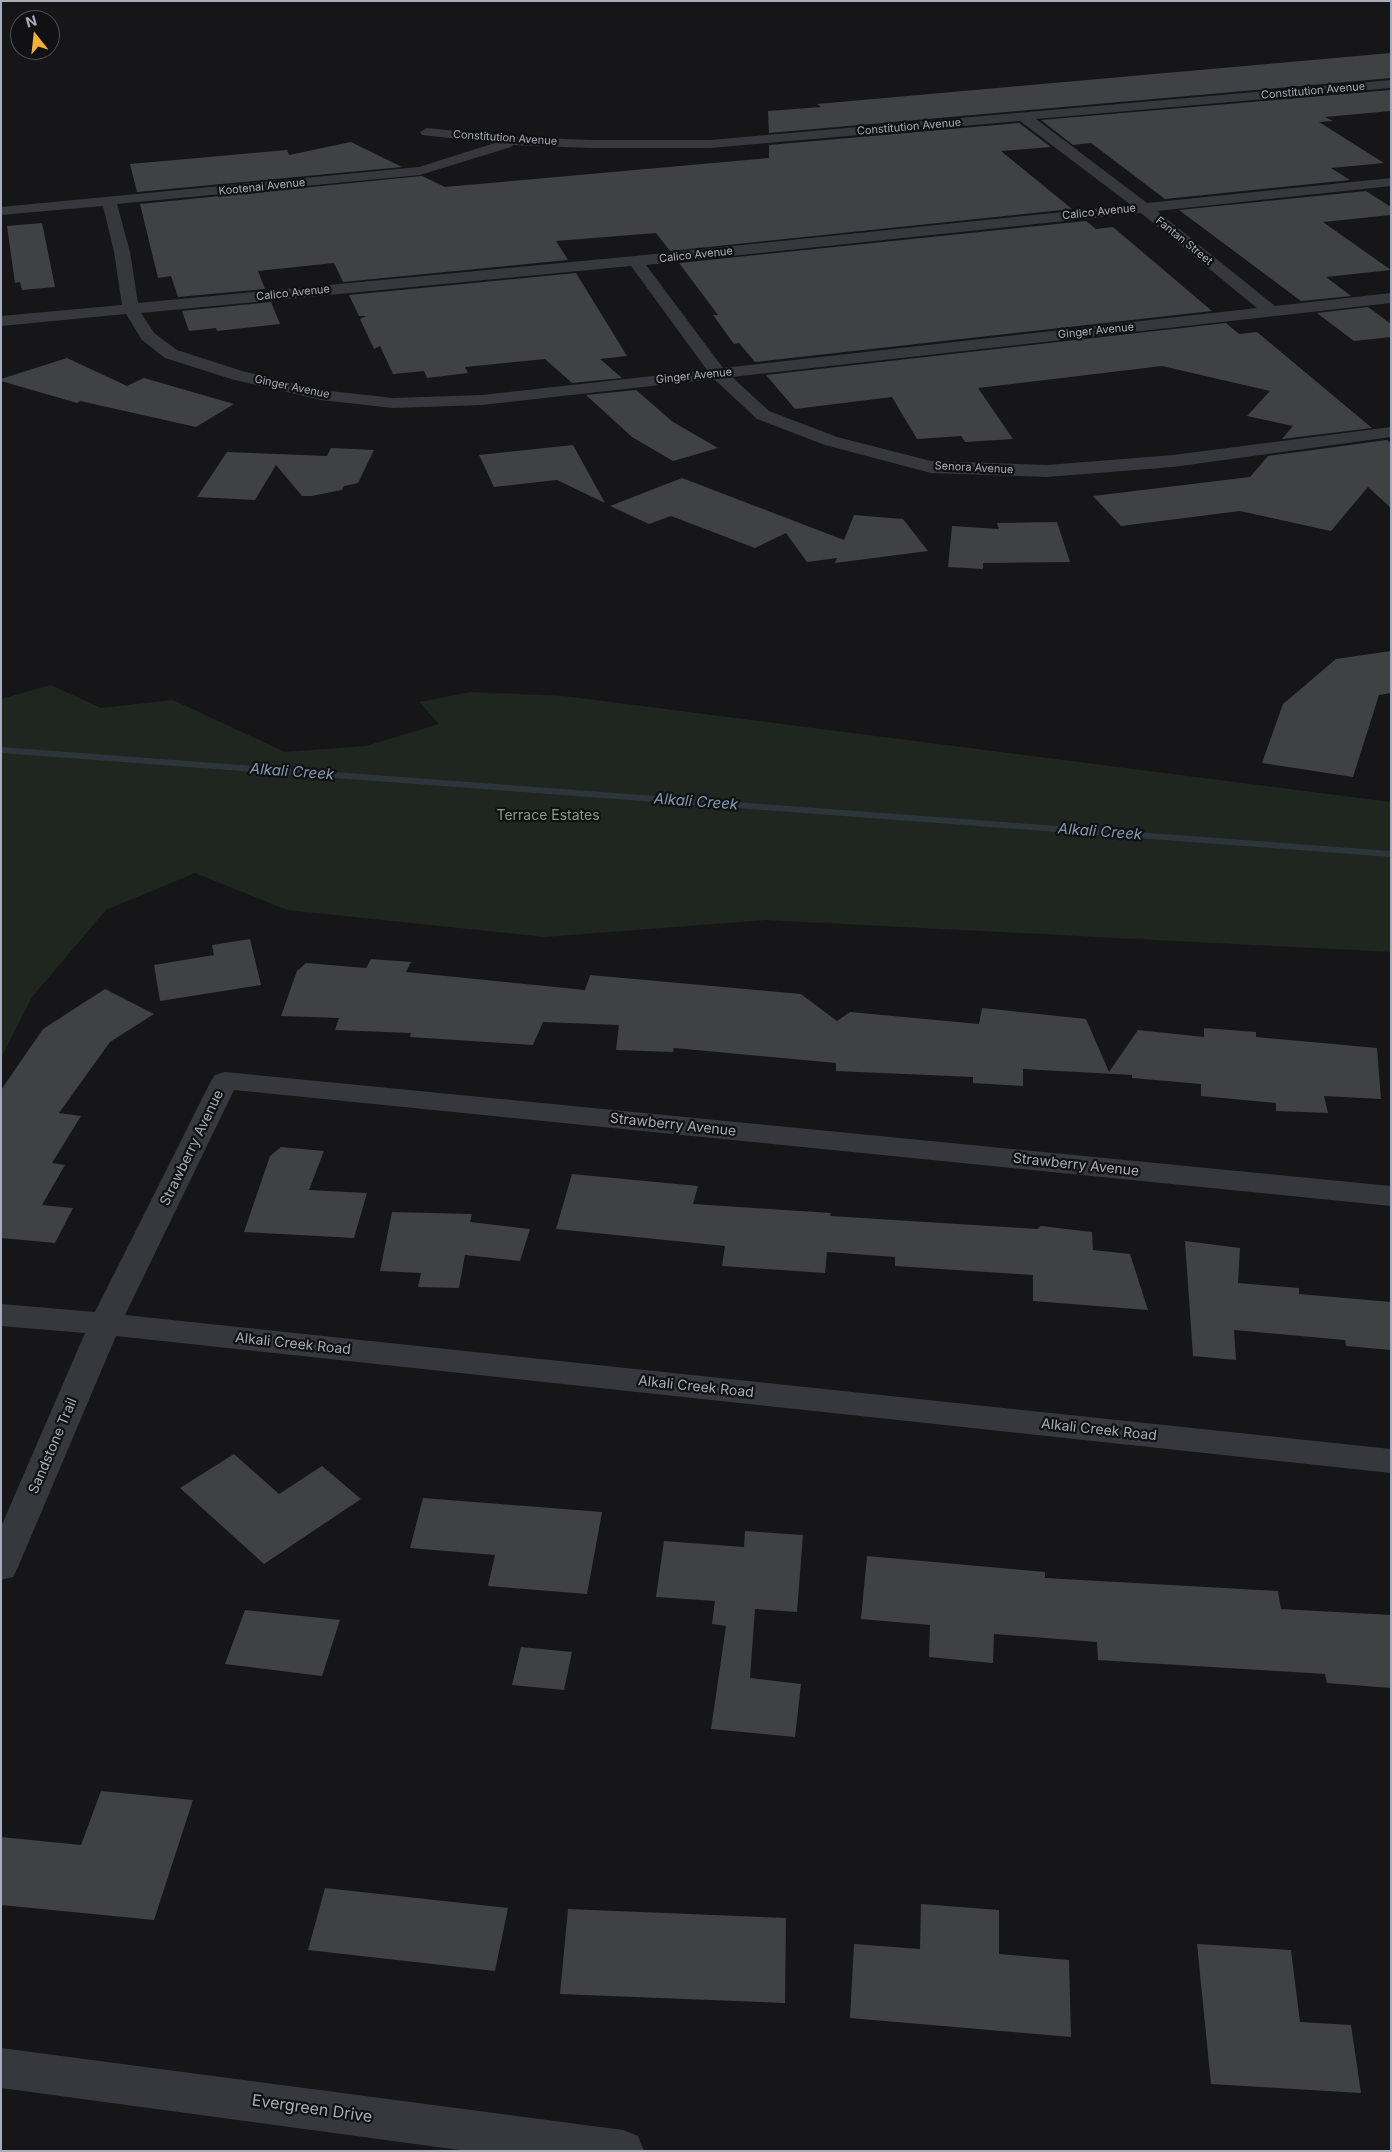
<!DOCTYPE html>
<html>
<head>
<meta charset="utf-8">
<style>
	body { margin:0 }
	#map { position:relative; width:1392px; height:2152px; overflow:hidden; background:#161618; font-family:Inter,sans-serif }
	canvas { display:block }
	.frame { position:absolute; inset:0; border:2px solid #a8adb8; pointer-events:none }
	.north { position:absolute; left:10px; top:10px; width:50px; height:50px; box-sizing:border-box; background:#111113; border:1px solid #4d4f55; border-radius:50%; rotate:344deg; font-size:14px; font-weight:700; line-height:20px; text-align:center; color:#a8adb8 }
	.north::after { content:''; display:block; margin:auto; width:18px; height:22px; background:#f2b134; clip-path:polygon(50% 0,100% 100%,50% 72%,0 100%) }
</style>
</head>
<body>
<div id="map">
<canvas width="1392" height="2152"></canvas>
<div class="frame"></div>
<div class="north">N</div>
</div>
<script>
const c = document.querySelector('canvas').getContext('2d');
c.lineJoin = 'round';
function fillPath(path, color) { c.fillStyle = color; c.fill(path, 'evenodd'); }
function drawText(font, color, halo, rows, align = 'center') {
  c.font = font + ' Inter,sans-serif'; c.lineWidth = 4.5; c.setLineDash([]); c.textBaseline = 'middle'; c.strokeStyle = halo; c.fillStyle = color; for (const [text, x, y, turn = 0] of rows) {
    c.save(); c.translate(x, y); c.rotate((+turn || 0) * Math.PI / 180); c.textAlign = isNaN(turn) ? turn : align; if (halo) c.strokeText(text, 0, 0); c.fillText(text, 0, 0); c.restore();
  }
}
const green = new Path2D(`
	M51,685L101,708L173,700L285,752L366,746L439,724L419,702L471,692L564,696L1391,802V952L766,920L545,937L287,910L195,873L106,910L32,997L1,1058V699Z`);
const stream = new Path2D(`
	M1,747L1391,851V857L1,753Z`);
const building = new Path2D(`
	M1391,53V78L769,133L768,111L821,107L817,104Z
	M1391,90V111L1325,117L1333,121L1319,122L1384,163L1331,168L1350,180L1165,199L1091,143L1073,145L1041,120Z
	M1019,123L1051,147L1001,151L1072,209L670,251L656,233L556,241L568,260L343,282L334,263L258,271L265,289L178,297L171,276L158,278L140,204L422,176L445,187L769,158V145Z
	M351,142L402,167L137,192L130,164L287,150L289,155Z
	M1366,191L1391,207V215L1323,222L1391,270L1326,277L1351,296L1301,301L1179,210Z
	M1086,221L1096,229L1113,227L1212,311L755,362L739,343L734,344L713,315H718L679,263Z
	M42,223L55,287L22,290L20,282L15,283L7,226Z
	M576,273L627,356L600,359L622,378L572,383L545,359L465,367L468,373L427,378L424,371L393,374L380,346L374,349L360,319L366,316H359L349,295Z
	M271,302L280,324L217,331L216,328L189,331L182,311Z
	M1368,307L1391,324V337L1354,341L1317,313Z
	M1226,323L1239,334L1257,332L1372,428L1282,439L1293,426L1247,416L1270,391L1162,366L978,388L1013,439L965,442L961,436L917,439L892,397L795,409L766,375Z
	M67,358L127,386L144,378L234,404L196,427L80,401L77,403L1,381V379Z
	M636,390L673,422L718,448L673,461L632,437L586,395Z
	M1387,440L1391,443V508L1368,487L1331,531L1240,511L1121,526L1093,496L1250,477L1268,456Z
	M573,445L605,503L557,480L494,487L479,455Z
	M331,448L374,450L358,483L344,486L342,490L311,496H302L276,465L255,500L197,497L227,452L327,456Z
	M682,478L844,540L854,515L903,519L928,551L835,563L837,558L807,562L786,533L755,548L671,516L649,524L610,506Z
	M1057,522L1070,562L983,563V569L948,567L952,526L999,529L997,523Z
	M1391,651V693L1379,695L1353,777L1262,763L1283,704L1336,659Z
	M250,939L261,985L160,1001L154,965L214,955L212,945Z
	M371,959L411,962L406,972L585,990L590,975L801,994L837,1021L850,1012L979,1024L982,1008L1086,1019L1109,1072L1138,1030L1204,1037V1028L1256,1032V1037L1377,1048L1381,1099L1324,1096L1328,1113L1276,1111V1103L1201,1096V1084L1132,1078V1075L1023,1069V1086L973,1083V1077L836,1071V1063L674,1048L673,1052L616,1050L619,1025L543,1022L533,1045L410,1037L411,1033L335,1030L339,1018L281,1016L297,971L306,963L366,968Z
	M105,989L154,1014L110,1042L59,1113L81,1116L52,1163L65,1165L42,1205L73,1208L55,1243L1,1238V1090L43,1029Z
	M281,1147L324,1151L309,1190L367,1193L354,1238L244,1232L270,1156Z
	M572,1174L698,1186L693,1204L831,1213L830,1216L1037,1229L1041,1226L1092,1232L1093,1250L1130,1254L1148,1310L1033,1301V1275L895,1266V1257L827,1252L825,1273L722,1266L725,1246L556,1229Z
	M392,1212L472,1214L470,1222L530,1229L520,1261L465,1255L459,1288L418,1287L421,1273L380,1271Z
	M1185,1241L1240,1248L1238,1283L1299,1288V1294L1391,1302V1350L1346,1346L1345,1340L1234,1330L1236,1360L1193,1356Z
	M234,1454L279,1494L322,1466L361,1499L264,1564L180,1488Z
	M423,1498L602,1512L587,1594L488,1586L495,1555L410,1548Z
	M745,1531L803,1535L797,1612L755,1609L750,1678L801,1684L795,1737L711,1729L726,1626L712,1624L715,1601L656,1597L664,1541L744,1547Z
	M867,1556L1045,1572V1578L1278,1591L1281,1609L1391,1615V1688L1327,1683L1325,1674L1098,1660L1097,1642L994,1634L993,1663L929,1657L930,1625L861,1619Z
	M245,1610L340,1620L322,1676L225,1664Z
	M521,1647L572,1652L564,1690L512,1685Z
	M101,1791L193,1800L154,1920L1,1905V1837L81,1845Z
	M325,1888L508,1908L495,1971L308,1950Z
	M921,1904L999,1910V1954L1069,1960L1071,2037L850,2018L854,1944L920,1949Z
	M568,1909L786,1918L785,2003L560,1994Z
	M1197,1944L1291,1950L1300,2022L1351,2025L1361,2093L1211,2084Z`);
const minor = new Path2D(`
	M1391,80V88L1036,119L1147,203L1391,178V186L1157,211L1275,306L1391,293V303L732,377L769,411L837,437L931,461L1047,465L1173,455L1391,427V437L1173,467L1047,477L931,473L825,445L757,419L714,379L482,405L393,408L321,400L231,379L165,358L142,340L126,314L1,326V316L122,305L114,252L103,206L1,215V207L419,167L495,143L422,135L420,132L427,128L518,137L591,140H710ZM1020,121L1131,205L635,256L138,303L130,252L117,204L420,175L511,147L513,145L591,148H710ZM1141,213L1257,308L723,368L646,265ZM631,266L707,370L482,395L393,398L321,390L242,371L177,350L154,333L141,313Z
	M225,1072L1391,1186V1206L234,1090L125,1315L1391,1449V1473L116,1336L18,1567L13,1577L1,1580V1527L85,1333L1,1326V1304L95,1312L211,1081L215,1075Z
	M1,2048L623,2130L638,2136L644,2151H467L1,2088Z`);
const farStreetnames = [
	["Constitution Avenue",1313,91,-5],
	["Constitution Avenue",909,127,-5],
	["Constitution Avenue",505,138,4],
	["Kootenai Avenue",262,187,-6],
	["Calico Avenue",1099,212,-6],
	["Fantan Street",1184,241,39],
	["Calico Avenue",696,255,-6],
	["Calico Avenue",293,293,-6],
	["Ginger Avenue",1096,331,-6],
	["Ginger Avenue",694,376,-6],
	["Ginger Avenue",292,387,12],
	["Senora Avenue",974,468,3]
];
const parkNames = [
	["Terrace Estates",548,816]
];
const streetNames = [
	["Strawberry Avenue",673,1125,6],
	["Strawberry Avenue",192,1148,-64],
	["Strawberry Avenue",1076,1165,6],
	["Alkali Creek Road",293,1344,6],
	["Alkali Creek Road",696,1387,6],
	["Alkali Creek Road",1099,1430,6],
	["Sandstone Trail",53,1446,-67]
];
const waterNames = [
	["Alkali Creek",292,772,4],
	["Alkali Creek",696,802,4],
	["Alkali Creek",1100,832,4]
];
const nearStreetnames = [
	["Evergreen Drive",312,2109,8]
];
fillPath(green, '#1e261f');
fillPath(stream, '#2c353c');
fillPath(building, '#404145');
fillPath(minor, '#37383d');
drawText('11px', '#a8adb8', '#111113', farStreetnames);
drawText('14px', '#7fa381', '#111113', parkNames);
drawText('14px', '#a8adb8', '#111113', streetNames);
drawText('italic 15px', '#7f9bb3', '#111113', waterNames);
drawText('16px', '#a8adb8', '#111113', nearStreetnames);
</script>
</body>
</html>
